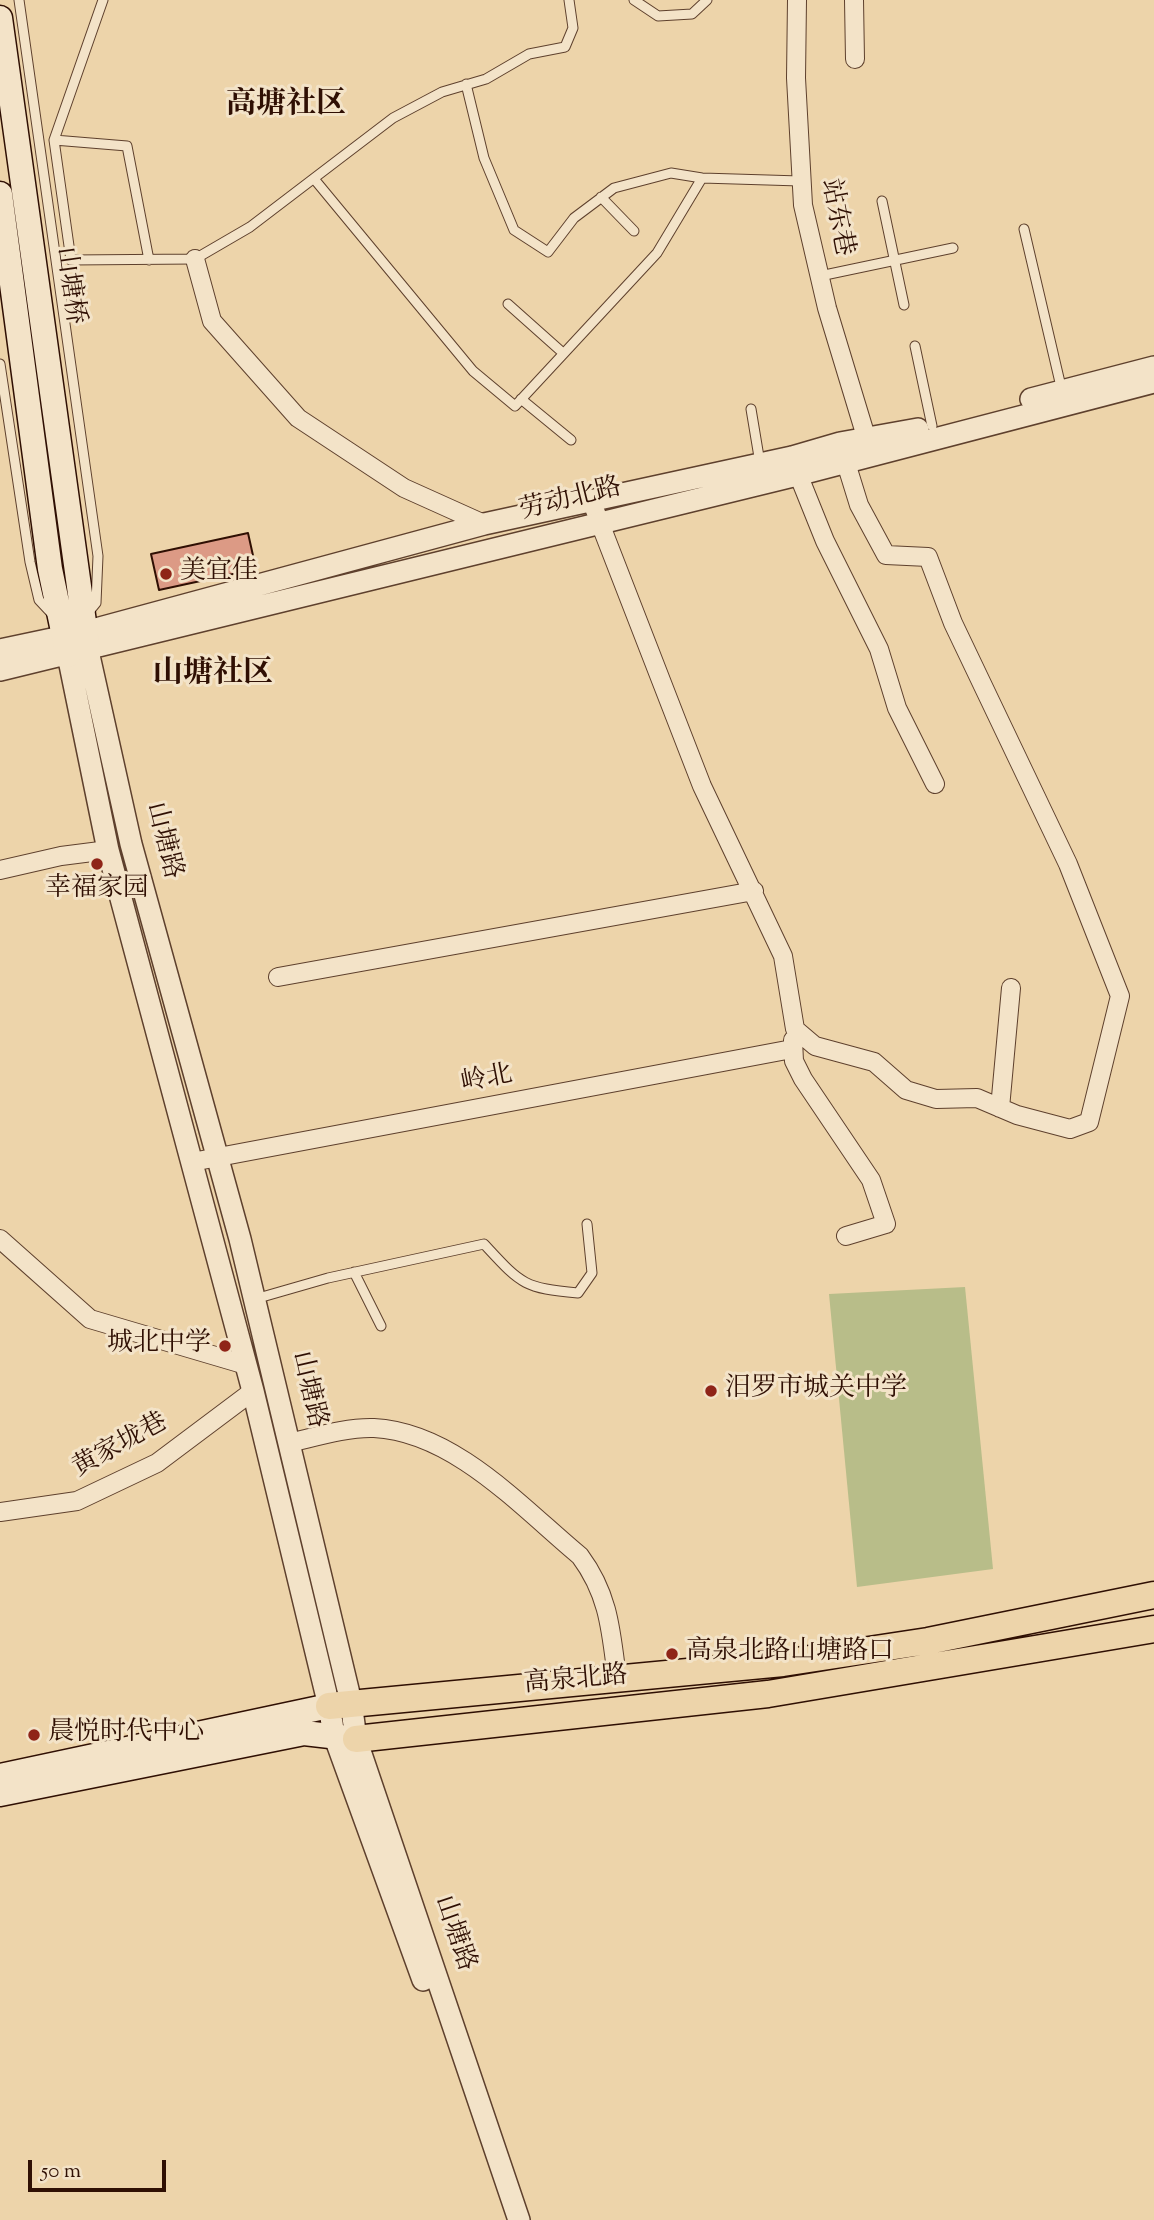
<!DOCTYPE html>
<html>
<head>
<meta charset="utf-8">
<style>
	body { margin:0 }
	#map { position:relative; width:1154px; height:2220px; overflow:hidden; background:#edd4aa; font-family:"Sorts Mill Goudy",serif }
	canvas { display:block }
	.scale { position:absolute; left:28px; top:2160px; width:138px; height:32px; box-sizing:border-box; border:4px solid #2f0f03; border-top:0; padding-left:9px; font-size:21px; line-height:24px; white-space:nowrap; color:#2f0f03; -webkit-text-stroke:5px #f3e3c8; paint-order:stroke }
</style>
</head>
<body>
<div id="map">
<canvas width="1154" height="2220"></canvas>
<div class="scale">50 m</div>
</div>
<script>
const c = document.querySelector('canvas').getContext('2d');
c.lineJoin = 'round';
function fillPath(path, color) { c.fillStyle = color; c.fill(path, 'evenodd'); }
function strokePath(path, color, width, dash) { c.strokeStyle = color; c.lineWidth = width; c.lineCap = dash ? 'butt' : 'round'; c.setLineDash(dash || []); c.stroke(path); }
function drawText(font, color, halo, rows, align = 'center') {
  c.font = font + ' "Sorts Mill Goudy","Noto Serif SC",serif'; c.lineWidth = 6; c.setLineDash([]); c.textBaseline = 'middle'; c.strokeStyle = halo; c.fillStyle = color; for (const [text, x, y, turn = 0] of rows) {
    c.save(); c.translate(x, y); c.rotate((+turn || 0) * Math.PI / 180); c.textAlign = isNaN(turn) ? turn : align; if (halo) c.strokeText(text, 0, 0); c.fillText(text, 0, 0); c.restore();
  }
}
const green = new Path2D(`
	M965,1287L993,1569L857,1587L829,1294Z`);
const building = new Path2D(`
	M248,533L256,569L159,590L151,554Z`);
const service = new Path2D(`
	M19,0L98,556L96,603L87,614
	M103,0L54,140L71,260L195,259L250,227L393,118L442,92L486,79L529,54L565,47L573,28L569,0
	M634,0L658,16L692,14L707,0
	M466,84L484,158L514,230L548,252L574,218L614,188L671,173L702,178L800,181
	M54,140L127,146L149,260
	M315,180L473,371L515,406L657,253L702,178
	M601,197L634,231
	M882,201L904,305
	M1024,229L1062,391
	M820,276L953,248
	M508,304L563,353
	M915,346L932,426
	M0,364L30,562L39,600L54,616
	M521,399L571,440
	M751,409L760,463
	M354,1272L381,1326
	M255,1299L328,1278L484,1244C521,1284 523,1288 578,1293L592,1273L587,1224`);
const minor = new Path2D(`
	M797,0L796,78L803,205L827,308L867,440
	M854,0L855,59
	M195,259L212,321L298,418L404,488L484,524
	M794,464L825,541L879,649L897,708L935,784
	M591,500L702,786L783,956L795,1029L815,1046L874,1062L906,1090L936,1099L977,1098L1017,1115L1070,1129L1089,1122L1120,996L1068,864L953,623L928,557L886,555L859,505L842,450
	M0,870L61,856L108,850
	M278,977L754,891
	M793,1040L794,1061L803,1079L871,1180L886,1224L846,1236
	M1000,1108L1011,988
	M192,1162L792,1049
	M0,1239L90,1319L246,1365
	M289,1443C315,1437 347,1427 374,1428C454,1432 521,1507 580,1556C609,1595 611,1631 617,1678
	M0,1512L77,1501L157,1463L253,1391`);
const tertiary = new Path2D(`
	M1031,399L1154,367
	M0,650L85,632L484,524L792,457L840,443L918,429
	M88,651L131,844L240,1239L351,1702L356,1739L519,2220
	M68,655L108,850L253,1391L329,1706L334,1735L423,1980
	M0,670L797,475L1154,382`);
const secondary = new Path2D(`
	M0,18L88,651
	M0,194L50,569L68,655
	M0,1776L329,1706
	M0,1794L304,1733L356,1739`);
const primary = new Path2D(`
	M329,1706L783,1663L928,1641L1154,1595
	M356,1739L768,1694L1154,1629`);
const markers = [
	[166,574,7,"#8f2418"],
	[97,864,7,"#8f2418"],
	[225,1346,7,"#8f2418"],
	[711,1391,7,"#8f2418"],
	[672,1654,7,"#8f2418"],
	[34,1735,7,"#8f2418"]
];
const streetNames = [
	["站东巷",835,218,79],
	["山塘桥",68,286,82],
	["劳动北路",571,501,-14],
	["山塘路",162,841,76],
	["岭北",487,1081,-11],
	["山塘路",307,1390,77],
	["黄家垅巷",121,1447,-29],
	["高泉北路",576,1682,-5],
	["山塘路",453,1934,71]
];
const poiNames = [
	["美宜佳",180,574],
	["幸福家园",97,891,"center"],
	["城北中学",211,1346,"right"],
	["汨罗市城关中学",725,1391],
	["高泉北路山塘路口",686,1654],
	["晨悦时代中心",48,1735]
];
const quarterNames = [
	["高塘社区",286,107],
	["山塘社区",213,676]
];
fillPath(green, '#b8bd89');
fillPath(building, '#dc9a85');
strokePath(building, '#2f0f03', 2);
strokePath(service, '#5e402d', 11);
strokePath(minor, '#5e402d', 20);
strokePath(tertiary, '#5e402d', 24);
strokePath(secondary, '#2f0f03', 27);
strokePath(primary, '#2f0f03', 29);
strokePath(service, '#f3e3c8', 9);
strokePath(minor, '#f3e3c8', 18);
strokePath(tertiary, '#f3e3c8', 21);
strokePath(secondary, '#f3e3c8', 24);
strokePath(primary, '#edd4aa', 26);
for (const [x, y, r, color] of markers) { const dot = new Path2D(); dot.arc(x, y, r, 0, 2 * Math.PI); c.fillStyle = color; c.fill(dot); strokePath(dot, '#f3e3c8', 2.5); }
drawText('26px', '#2f0f03', '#f3e3c8', streetNames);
drawText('26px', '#2f0f03', '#f3e3c8', poiNames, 'left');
drawText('bold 30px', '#2f0f03', '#f3e3c8', quarterNames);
</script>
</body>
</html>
